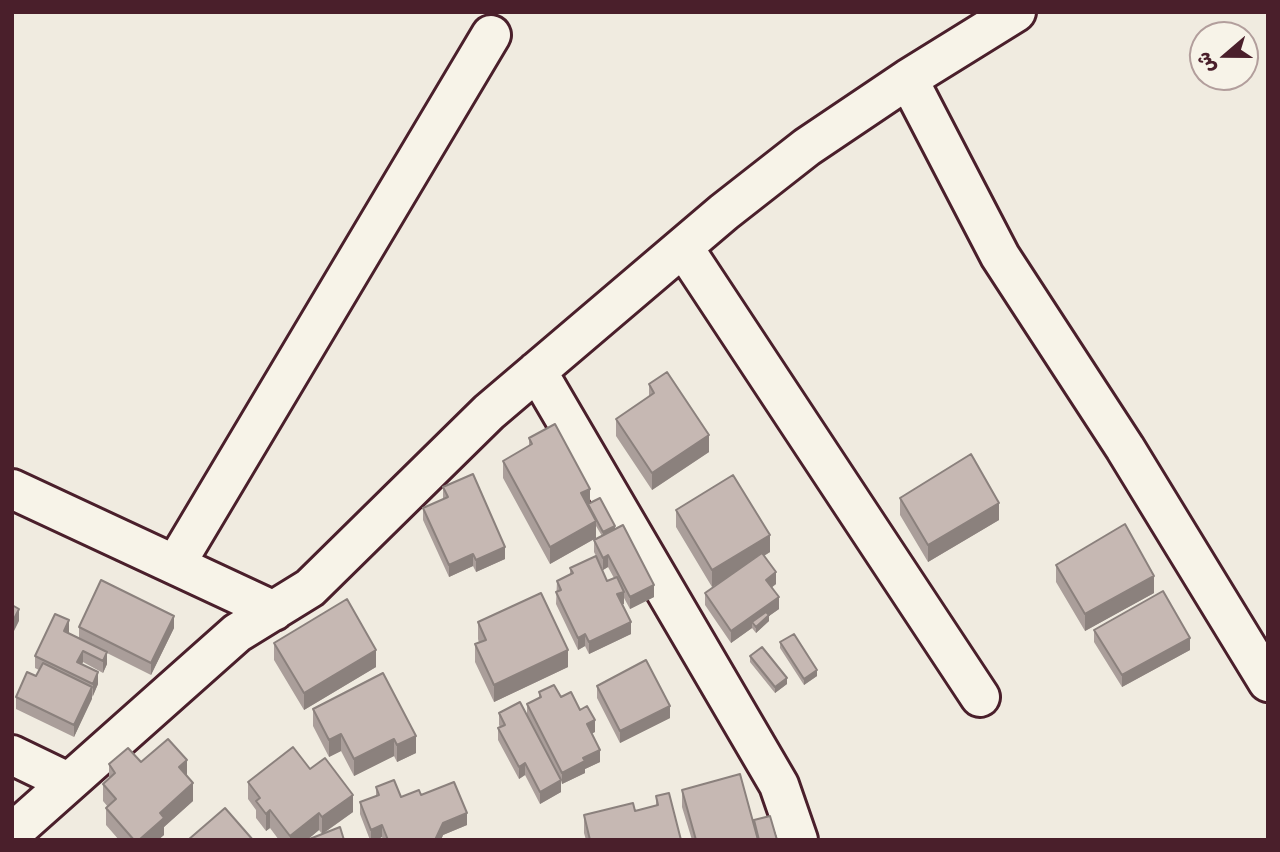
<!DOCTYPE html>
<html>
<head>
<meta charset="utf-8">
<style>
	body { margin:0 }
	#map { position:relative; width:1280px; height:852px; overflow:hidden; background:#f0ebe0; font-family:Pangolin,"Playpen Sans Arabic",sans-serif }
	canvas { display:block }
	.frame { position:absolute; inset:0; border:14px solid #4a1f2b; pointer-events:none }
	.north { position:absolute; left:1189px; top:21px; width:70px; height:70px; box-sizing:border-box; background:#f7f3e8; border:2px solid #b29e9c; border-radius:50%; rotate:250deg; font-size:19px; font-weight:700; line-height:28px; text-align:center; color:#4a1f2b }
	.north::after { content:''; display:block; margin:auto; width:24px; height:32px; background:#4a1f2b; clip-path:polygon(50% 0,100% 100%,50% 72%,0 100%) }
</style>
</head>
<body>
<div id="map">
<canvas width="1280" height="852"></canvas>
<div class="frame"></div>
<div class="north">ش</div>
</div>
<script>
const c = document.querySelector('canvas').getContext('2d');
c.lineJoin = 'round';
function strokePath(path, color, width, dash) { c.strokeStyle = color; c.lineWidth = width; c.lineCap = dash ? 'butt' : 'round'; c.setLineDash(dash || []); c.stroke(path); }
function fillPath(path, color) { c.fillStyle = color; c.fill(path, 'evenodd'); }
const minor = new Path2D(`
	M908,79L1000,256L1125,448L1268,682
	M683,247L980,697
	M537,371L779,785L798,840
	M12,489L274,611
	M175,565L491,35
	M12,755L68,782
	M12,833L237,633L310,588L489,412L724,212L807,147L908,79L1016,12`);
const wall = new Path2D(`
	M649,384L709,452L652,490L616,436V419L649,397Z
	M529,438L615,529L654,597L630,609L624,598V604H622L631,634L589,654L585,646L578,650L556,604L557,581L570,574V568L607,581L614,578L608,567L603,570L594,552V540L602,536L596,526V538L550,564L503,478V461L529,446Z
	M443,487L505,559L476,572L473,566L449,577L423,520V508L443,499Z
	M900,498L999,520L928,562L900,515Z
	M676,510L770,552L764,556L776,584L772,587L779,609L769,616V621L756,633L752,628L731,643L705,605V593L722,581L712,587L676,527Z
	M1056,565L1154,593L1085,631L1056,582Z
	M478,622L568,667L494,702L475,662V644L479,643L478,639Z
	M79,627L174,628L151,675L107,653V664L103,673L83,662L82,664L98,684L74,737L16,709V697L36,676L39,670L35,668V656L69,632V633L79,638Z
	M1094,630L1190,650L1122,687L1094,642Z
	M780,642L817,676L804,685L780,648Z
	M274,643L376,667L304,710L274,660Z
	M750,656L787,684L775,693L750,662Z
	M383,673L416,753L397,762L394,756L354,776L341,751L329,757L313,726V709Z
	M597,686L670,718L620,743L597,698Z
	M539,692L561,697L580,710L595,732L592,733L600,762L585,769V773L562,784L561,781V792L540,804L525,775L519,779L498,740V728L500,727L499,725V713L527,716V704L539,698Z
	M141,762L187,776L193,801L164,827V835L158,840H119L106,825V808L108,807L103,801V784L109,778V764Z
	M310,769L353,812L324,833L344,840H279L270,828L266,831L256,818V810L248,799V782ZM319,830L322,834L307,840Z
	M376,787L401,797L421,795L467,825L443,835L441,840H383L382,837L376,840H370L360,814V802L376,796Z
	M682,790L754,826V820L777,840H692L682,807Z
	M656,796L681,840H586L584,833V815L635,811L656,806Z`);
const shadedWall = new Path2D(`
	M709,435V452L652,490V473Z
	M590,489V506L588,507L581,493Z
	M999,503V520L928,562V545Z
	M596,521V538L550,564V547Z
	M615,526V532L603,538V532Z
	M770,535V552L712,587V570Z
	M505,547V559L476,572V560Z
	M473,554V566L449,577V565Z
	M608,555V567L603,570V558Z
	M776,572V584L766,592V580Z
	M1154,576V593L1085,631V614Z
	M654,585V597L630,609V597Z
	M624,592V604L617,606V594Z
	M779,597V609L769,616V621L756,633V627L752,622V628L731,643V631Z
	M19,609V621L12,635V623Z
	M174,616V628L151,675V663Z
	M69,620V632L64,643V631Z
	M631,622V634L589,654V642Z
	M585,634V646L578,650V638Z
	M1190,638V650L1122,687V675Z
	M376,650V667L304,710V693Z
	M568,650V667L494,702V685Z
	M83,651V662L77,674V662Z
	M107,652V664L103,673V661Z
	M817,670V676L804,685V679Z
	M98,672V684L93,696V684Z
	M787,678V684L775,693V687Z
	M92,687V699L74,737V725Z
	M670,706V718L620,743V731Z
	M595,720V732L587,736V724Z
	M341,734V751L329,757V740Z
	M416,736V753L397,762V745Z
	M394,739V756L354,776V759Z
	M600,750V762L585,769V773L562,784V773L583,758Z
	M187,760V777L179,767Z
	M525,763V775L519,779V767Z
	M561,780V792L540,804V792Z
	M193,783V801L164,827V835L158,840H139L160,813Z
	M353,795V812L322,834V817Z
	M270,810V828L266,831V814Z
	M319,813V830L307,840H290V836Z
	M467,813V825L443,835L441,840H435L443,823Z
	M382,825V837L376,840H371V830Z`);
const building = new Path2D(`
	M667,372L709,435L652,473L616,419L654,393L649,384Z
	M555,424L590,489L581,493L596,521L550,547L503,461L532,444L529,438Z
	M971,454L999,503L928,545L900,498Z
	M473,474L505,547L476,560L473,554L449,565L423,508L448,497L443,487Z
	M733,475L770,535L712,570L676,510Z
	M600,498L615,526L603,532L588,504Z
	M1125,524L1154,576L1085,614L1056,565Z
	M623,525L654,585L630,597L608,555L603,558L594,540Z
	M762,553L776,572L766,580L779,597L731,631L705,593Z
	M596,556L607,581L617,577L624,592L617,594L631,622L589,642L585,634L578,638L556,592L561,590L557,581L573,573L570,568Z
	M101,580L174,616L151,663L79,627Z
	M1163,591L1190,638L1122,675L1094,630Z
	M541,593L568,650L494,685L475,644L486,640L478,622Z
	M347,599L376,650L304,693L274,643Z
	M12,605L19,609L12,623Z
	M766,612L769,615L756,627L752,622Z
	M55,614L69,620L64,631L107,652L103,661L83,651L77,662L98,672L93,684L35,656Z
	M794,634L817,670L804,679L780,642Z
	M762,647L787,678L775,687L750,656Z
	M646,660L670,706L620,731L597,686Z
	M43,663L92,687L74,725L16,697L27,672L36,676Z
	M383,673L416,736L397,745L394,739L354,759L341,734L329,740L313,709Z
	M554,685L561,697L571,692L580,710L587,706L595,720L587,724L600,750L583,758L585,761L562,773L527,704L541,697L539,692Z
	M520,702L561,780L540,792L525,763L519,767L498,728L505,725L499,713Z
	M168,739L187,760L179,767L193,783L160,813L164,818L139,840H134L106,808L116,799L103,784L115,773L109,764L128,748L141,762Z
	M293,747L310,769L325,758L353,795L322,817L319,813L290,836L270,810L266,814L256,801L260,798L248,782Z
	M740,774L758,840H696L682,790Z
	M394,780L401,797L419,790L421,795L454,782L467,813L443,823L435,840H388L382,825L371,830L360,802L379,795L376,787Z
	M669,793L681,840H590L584,815L633,803L635,811L658,805L656,796Z
	M225,808L253,840H188Z
	M770,816L777,840H759L754,820Z
	M340,827L344,840H307Z`);
strokePath(minor, '#4a1f2b', 44);
strokePath(minor, '#f7f3e8', 38);
fillPath(wall, '#aa9e9a');
fillPath(shadedWall, '#8b817d');
fillPath(building, '#c6b8b3');
strokePath(building, '#8b817d', 2);
</script>
</body>
</html>
